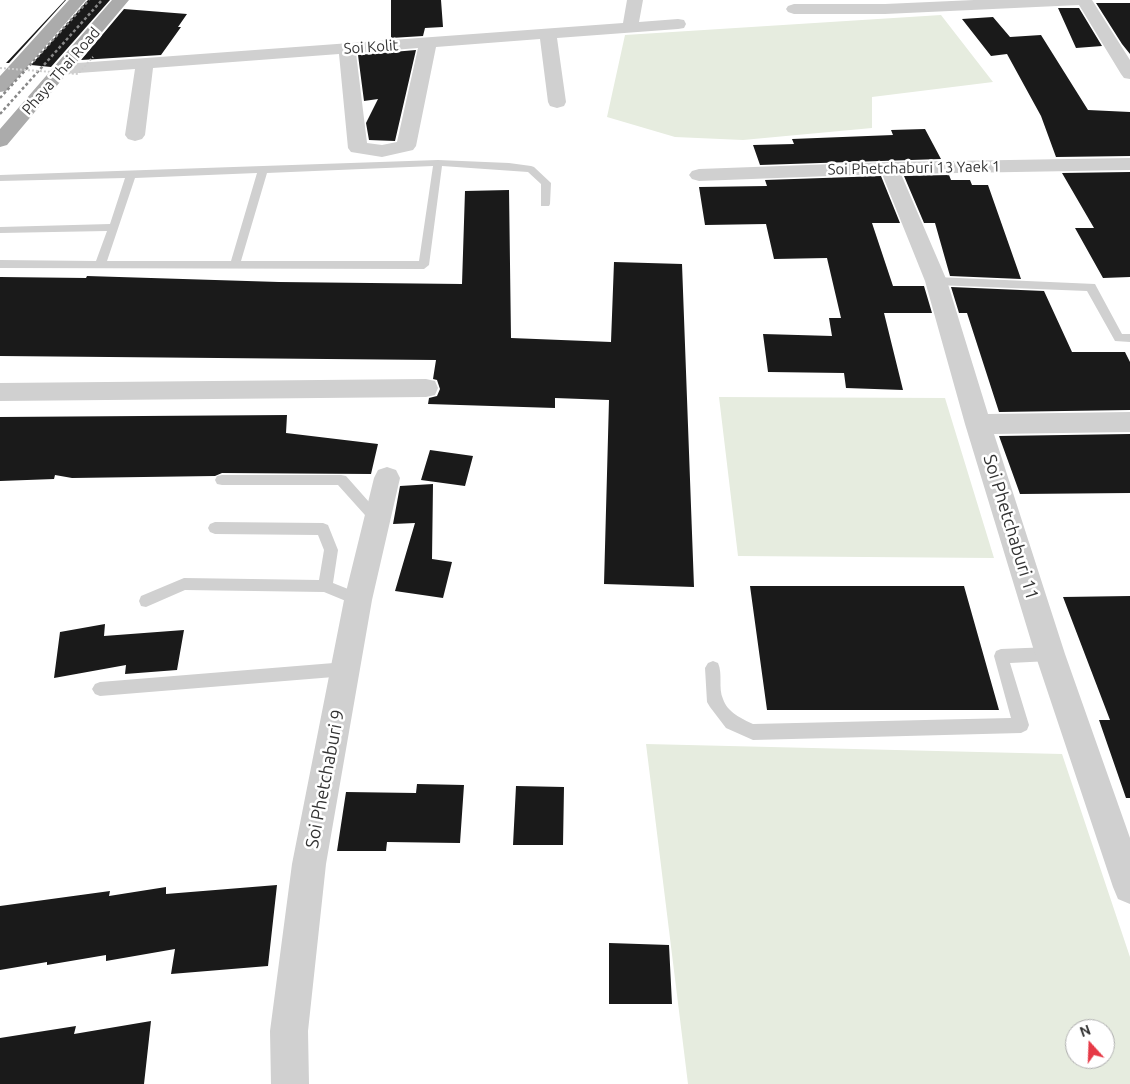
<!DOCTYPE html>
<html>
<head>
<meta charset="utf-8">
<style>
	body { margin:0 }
	#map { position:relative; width:1130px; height:1084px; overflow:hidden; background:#fff; font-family:Ubuntu,sans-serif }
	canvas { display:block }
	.north { position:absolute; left:1065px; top:1019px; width:50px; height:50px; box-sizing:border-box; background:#fff; border:1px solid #adadad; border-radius:50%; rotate:340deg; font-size:14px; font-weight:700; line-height:20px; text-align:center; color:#333 }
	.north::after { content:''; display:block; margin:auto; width:18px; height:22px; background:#e63946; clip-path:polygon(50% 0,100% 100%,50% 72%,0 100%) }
</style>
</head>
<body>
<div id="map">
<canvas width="1130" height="1084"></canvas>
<div class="north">N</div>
</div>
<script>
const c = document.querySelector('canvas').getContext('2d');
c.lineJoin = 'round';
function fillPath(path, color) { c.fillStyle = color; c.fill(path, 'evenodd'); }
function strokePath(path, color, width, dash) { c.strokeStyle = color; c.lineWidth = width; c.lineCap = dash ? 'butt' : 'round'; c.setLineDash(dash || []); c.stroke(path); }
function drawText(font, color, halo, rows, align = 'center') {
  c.font = font + ' Ubuntu,sans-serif'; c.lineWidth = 5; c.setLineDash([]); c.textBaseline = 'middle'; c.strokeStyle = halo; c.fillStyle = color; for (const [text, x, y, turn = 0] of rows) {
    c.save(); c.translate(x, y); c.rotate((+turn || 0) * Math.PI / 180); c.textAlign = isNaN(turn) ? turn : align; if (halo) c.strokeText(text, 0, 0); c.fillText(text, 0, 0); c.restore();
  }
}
const green = new Path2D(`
	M941,15L993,82L872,97V128L743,140L675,137L607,117L625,35Z
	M719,397L945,398L994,558L738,556Z
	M646,744L1062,754L1130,957V1084H688ZM1075,1029H1105V1059H1075Z`);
const building = new Path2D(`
	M65,0H66L9,63H6Z
	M88,0H110L51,67L31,65Z
	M391,0H441L443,27L425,28L423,36L391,38Z
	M1096,3H1130V54L1122,44Z
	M1058,8H1079L1102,46L1076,48Z
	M124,9L187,14L178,27H181L161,55L81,60Z
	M993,17L1010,37L1041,35L1088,110L1130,112V156L1056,157L1041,116L1007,54L991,56L962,19Z
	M416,50L395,141L369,140L366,123L378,99L364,101L358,55Z
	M925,129L941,159L760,165L753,145L794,144L792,139L893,135L891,130Z
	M1130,172V277L1103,278L1075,228H1094L1062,173Z
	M949,175L951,180H970L972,185H988L1021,279L950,276L935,223H924L904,176Z
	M881,176L900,223H872L893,286H924L932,313H884L903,390L846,388L844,373L768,372L763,334L832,336L829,318H841L827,258L774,259L766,224L705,225L699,187L767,186L765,180Z
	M509,190L511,338L611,342L614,262L682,264L694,587L604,584L609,400L555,398V408L428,404L429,398L437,396L440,389L437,380L433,379L436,360L0,356V277L86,278L87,276L279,282L462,284L465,191Z
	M951,287L1044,291L1072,352H1125L1130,362V410L999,412L967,313H959Z
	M287,415L286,433L378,444L371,474L222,473L215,476L72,478L55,475L54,479L0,481V417Z
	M1130,434V493L1020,494L999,436Z
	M430,450L473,456L465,486L421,480Z
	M433,484L432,559L452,562L443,598L395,591L415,523L393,524L400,486Z
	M750,586H964L999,710H767Z
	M1130,596V798H1126L1099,720H1110L1063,597Z
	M105,624L104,636L184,630L177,670L125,674L126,665L54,678L60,632Z
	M417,784L464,785L460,843L387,842L386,851H337L346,792L416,793Z
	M516,786L564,787L563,845H513Z
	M277,885L268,966L171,974L175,949L106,961V955L47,965V962L0,970V906L110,891L109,896L166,887V894Z
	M609,943L669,945L672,1004H609Z
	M151,1021L144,1084H0V1038L76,1026L74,1034Z`);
const lane = new Path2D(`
	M438,160L509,163L531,166L534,167L551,183L550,204L549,206H541V184L528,172L442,166L429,265L424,269L0,268V260L96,261L107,231L0,233V227L110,224L125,178L0,181V175ZM433,166L419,261H241L267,173ZM257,173L231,261H107L135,178Z
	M936,277L1095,284L1122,334H1130V342L1115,341L1087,291L936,285L930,281Z
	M222,475H341L346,476L385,520L383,524L378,526L373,524L338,485H222L217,484L215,480L217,476Z
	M215,522L323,523L328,525L338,550L333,583L363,595L365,600L363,605L358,606L324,592L185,590L146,607L141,606L139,601L141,596L184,578L319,580L324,550L318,535L215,534L210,532L208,528L210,524Z
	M1050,647L1055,649L1057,654L1055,659L1050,661L1010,663L1029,725L1027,730L1021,733L753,740L726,728L710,707L707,702L705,668L708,663L713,661L718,663C723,674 718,688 723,699C727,712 742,719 753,724L1011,718L994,656L996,651L1001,649Z
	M346,662L351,664L354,669L351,674L346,676L100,696L95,694L92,689L95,684L100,682Z`);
const street = new Path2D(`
	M627,0H643L639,22L678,19L684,20L686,24L684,28L678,29L557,38L566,102L564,106L557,108L550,106L548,102L540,39L436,47L416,146L413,150L382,157L351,152L348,148L339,54L153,68L145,135L142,139L135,141L128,139L125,135L135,69L64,74L58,73L55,69L58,65L64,64L623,23ZM418,48L397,142L382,145L367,143L356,53Z
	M974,0H1092L1130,60V79L1124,78L1121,74L1079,5L885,14H794L788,12L786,9L788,6L794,4H885Z
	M1130,158V170L901,174L947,281L988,414L1130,412V432L994,434L1065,654L1130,838V904L1118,899L1113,887L1035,654L965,424L925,281L882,174L699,181L692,179L689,175L692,171L699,169L889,162Z
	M426,379L435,381L438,388L435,395L426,397L0,401V383Z
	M387,467L396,470L400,478L372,600L326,864L308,1031L309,1084H271L270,1031L292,864L344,600L374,478L378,470Z`);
const primary = new Path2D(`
	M69,0H86L6,91L0,92V76Z
	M112,0H129L7,145L0,147V129Z`);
const rail = new Path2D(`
	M0,98L89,0
	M0,114L102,0`);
const pathBridge = new Path2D(`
	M0,68L78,74L93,57`);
const farStreetnames = [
	["Soi Kolit",371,47,-4],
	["Phaya Thai Road",61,71,-49],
	["Soi Phetchaburi 13 Yaek 1",914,168,-1]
];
const streetNames = [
	["Soi Phetchaburi 11",1011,527,73],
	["Soi Phetchaburi 9",325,779,-79]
];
fillPath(green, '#e6ecdf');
fillPath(building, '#1a1a1a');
fillPath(lane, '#d0d0d0');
fillPath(street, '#d0d0d0');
fillPath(primary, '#ababab');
strokePath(rail, '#888', 2.5, [3, 2.5]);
strokePath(pathBridge, '#cdcdcd', 2, [2, 2]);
drawText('15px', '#333', '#fff', farStreetnames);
drawText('18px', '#333', '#fff', streetNames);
</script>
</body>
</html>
